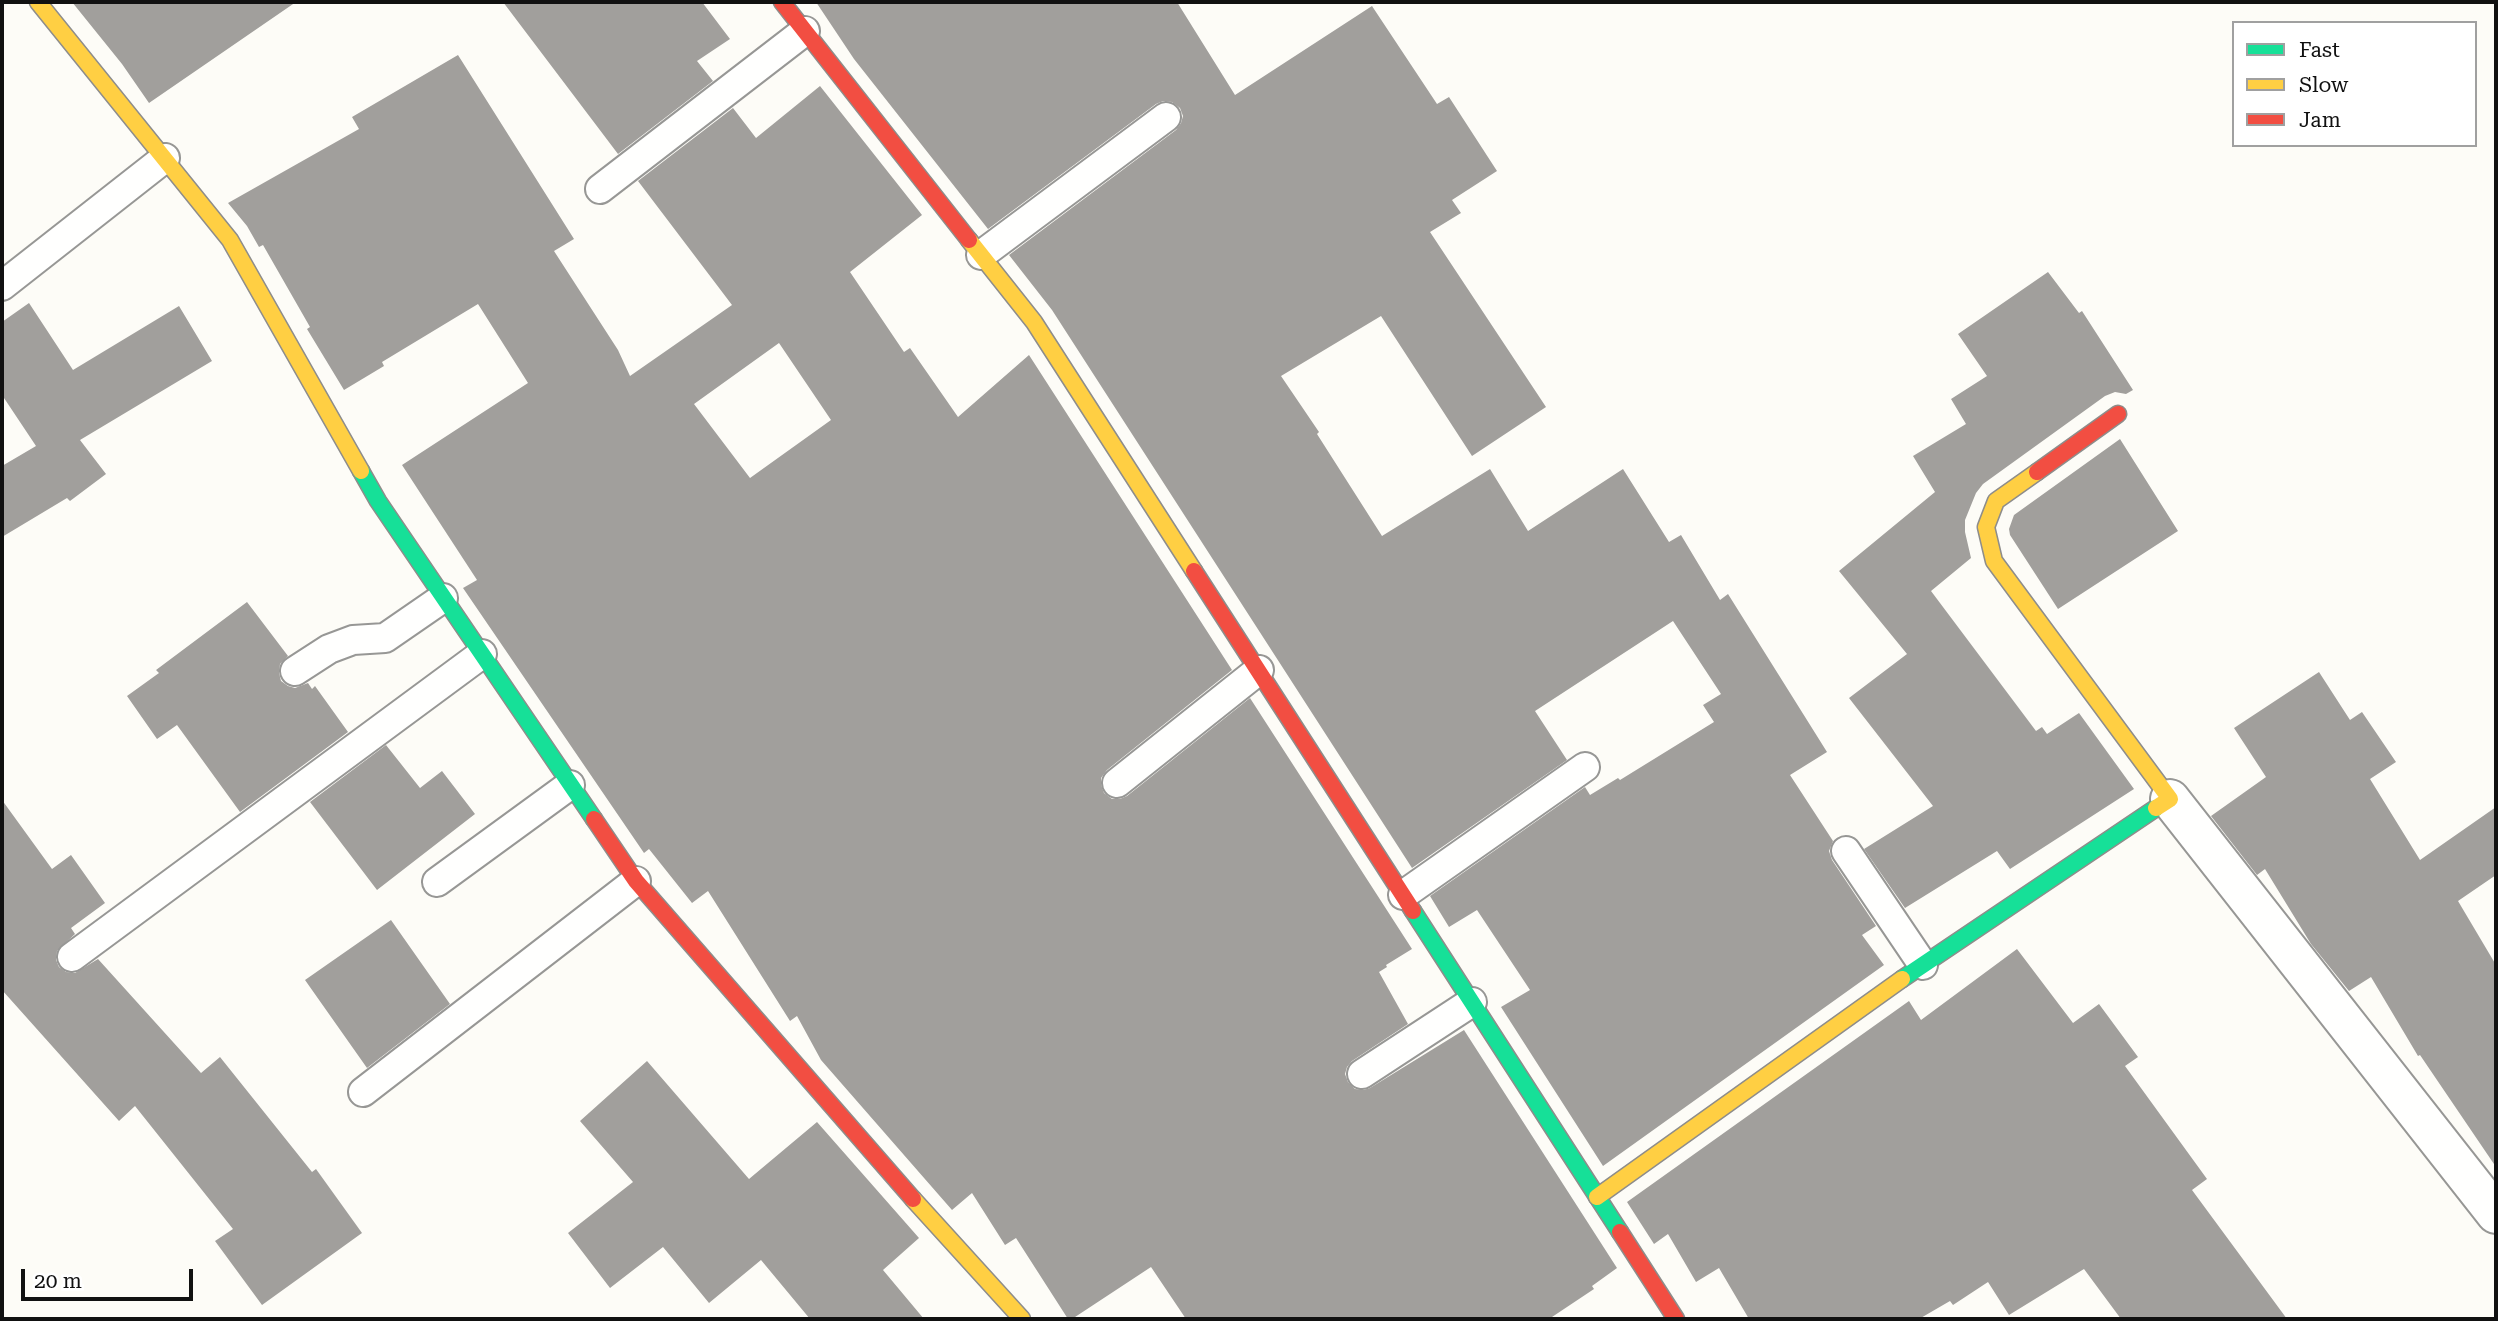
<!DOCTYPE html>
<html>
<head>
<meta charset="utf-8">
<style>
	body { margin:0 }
	#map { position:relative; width:2498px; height:1321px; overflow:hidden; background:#fdfcf7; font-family:"Roboto Serif",serif }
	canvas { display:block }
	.frame { position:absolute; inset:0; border:4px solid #111; pointer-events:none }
	.legend { position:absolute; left:2232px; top:21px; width:245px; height:126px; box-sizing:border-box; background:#fff; border:2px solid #a0a0a0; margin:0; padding:9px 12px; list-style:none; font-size:21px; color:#111 }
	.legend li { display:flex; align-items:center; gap:14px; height:35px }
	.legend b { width:35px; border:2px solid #a0a0a0 }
	.scale { position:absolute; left:21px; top:1269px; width:172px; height:32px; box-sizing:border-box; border:4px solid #111; border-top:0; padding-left:9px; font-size:21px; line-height:24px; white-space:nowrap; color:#111; -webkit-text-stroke:5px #fff; paint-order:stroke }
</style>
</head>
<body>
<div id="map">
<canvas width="2498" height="1321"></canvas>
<div class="frame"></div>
<ul class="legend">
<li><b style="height:9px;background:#16e098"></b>Fast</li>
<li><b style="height:9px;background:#ffcf43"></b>Slow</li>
<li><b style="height:9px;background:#f24e42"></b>Jam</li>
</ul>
<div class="scale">20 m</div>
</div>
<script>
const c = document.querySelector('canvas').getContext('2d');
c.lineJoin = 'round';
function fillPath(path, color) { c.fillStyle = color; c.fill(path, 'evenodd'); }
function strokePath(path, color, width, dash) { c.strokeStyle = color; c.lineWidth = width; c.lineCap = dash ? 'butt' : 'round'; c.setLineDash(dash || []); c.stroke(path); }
const building = new Path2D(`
	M72,2H296L149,103L122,64Z
	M503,2H702L730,39L697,61L713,81L618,154Z
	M816,2H1177L1235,95L1372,6L1437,104L1449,97L1497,171L1452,200L1461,213L1430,232L1546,407L1472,456L1381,316L1281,376L1319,432L1317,434L1382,536L1490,469L1528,531L1623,469L1669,542L1681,535L1720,600L1728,594L1827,752L1790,775L1833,841L1829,851L1832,860L1876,926L1862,935L1884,965L1603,1166L1501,1007L1530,990L1477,910L1449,927L1430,896L1585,787L1590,795L1618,778L1620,780L1714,722L1703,705L1721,694L1673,621L1535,711L1567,760L1412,868L1052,310L1009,255L1176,130L1181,123L1183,116L1180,108L1172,102L1163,101L1156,104L988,229L854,59Z
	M458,55L574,239L554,251L618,350L630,376L732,305L638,181L733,108L756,138L820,86L922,215L850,272L904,352L910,348L958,417L1029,355L1232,670L1107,770L1101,778V785L1104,793L1112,799H1120L1127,796L1250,698L1412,949L1386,965L1387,967L1379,972L1408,1024L1352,1061L1347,1067L1345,1074L1348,1082L1355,1089L1364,1090L1370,1088L1464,1030L1617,1268L1592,1286L1594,1289L1549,1319H1186L1151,1267L1072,1319H1068L1016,1238L1005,1245L972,1193L952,1210L821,1060L797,1016L790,1021L708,891L692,903L649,849L644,853L463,588L477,580L402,465L528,383L478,304L382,362L384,366L344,390L307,329L310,327L263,245L259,247L247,226L228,203L359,129L352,117ZM779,343L831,420L750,478L694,404Z
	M2048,272L2079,313L2082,311L2133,390L2126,394L2115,392L2105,396L1983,484L1976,493L1965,520V532L1971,558L1931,591L2036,731L2042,727L2047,734L2079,713L2134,789L2010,869L1997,851L1905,908L1864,849L1933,806L1849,698L1907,654L1839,571L1935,492L1913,456L1966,424L1951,399L1987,376L1958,334Z
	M29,303L73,370L179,306L212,361L80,440L106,474L70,501L67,498L2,537V466L36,446L2,395V322Z
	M2120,439L2178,531L2058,609L2010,535L2009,529L2014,515Z
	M247,602L288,656L280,664L279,673L281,681L288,686L295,688L308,683L312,689L315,686L348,732L240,812L177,725L157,739L127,696L159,673L156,670Z
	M2319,672L2350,720L2362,712L2396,762L2370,779L2420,860L2496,807V875L2458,901L2496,965V1167L2420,1055L2418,1056L2371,977L2349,991L2311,944L2265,869L2257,875L2211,816L2266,777L2234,728Z
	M386,745L420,788L442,771L475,814L377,890L310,802Z
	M2,800L52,869L71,855L105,903L71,928L75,934L57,951L56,960L59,967L66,972L75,973L98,959L201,1073L220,1057L312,1172L316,1169L362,1233L262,1305L215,1241L233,1229L135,1106L119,1121L2,990Z
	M391,920L450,1004L367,1068L305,980Z
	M2017,949L2073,1023L2099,1004L2138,1057L2125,1066L2207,1179L2192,1190L2287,1319H2121L2084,1269L2009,1315L1988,1282L1953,1305L1950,1301L1919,1319H1749L1719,1268L1696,1282L1668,1234L1654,1244L1627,1202L1909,1001L1921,1020Z
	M647,1061L749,1179L817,1122L919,1238L883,1270L924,1319H810L761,1260L709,1303L663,1247L610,1288L568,1233L633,1182L580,1121Z`);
const lane = new Path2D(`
	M600,189L805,31
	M981,255L1166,117
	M2,286L165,158
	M295,671L329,649L353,640L385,638L443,598
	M1117,783L1259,670
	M1846,851L1923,965
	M437,882L570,785
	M1403,895L1585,767
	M72,957L482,654
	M1362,1074L1472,1002
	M363,1092L636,881`);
const street = new Path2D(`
	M2170,799L2496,1214`);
const fast = new Path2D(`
	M361,471L378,501L594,819
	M1413,911L1620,1232
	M1902,979L2156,808`);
const slow = new Path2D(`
	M38,2L230,240L361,471
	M969,240L1034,322L1194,571
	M2037,472L1996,501L1986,527L1994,561L2170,799L2156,808
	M1597,1197L1902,979
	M913,1199L1022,1319`);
const jam = new Path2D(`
	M782,2L969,240
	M2037,472L2118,414
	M1194,571L1413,911
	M594,819L636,881L913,1199
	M1620,1232L1676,1319`);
fillPath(building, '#a19f9c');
strokePath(lane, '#979795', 32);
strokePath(street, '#979795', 42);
strokePath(fast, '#8e8d8b', 19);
strokePath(slow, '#8e8d8b', 19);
strokePath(jam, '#8e8d8b', 19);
strokePath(lane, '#fffffe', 28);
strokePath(street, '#fffffe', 38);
strokePath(fast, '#16e098', 16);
strokePath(slow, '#ffcf43', 16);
strokePath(jam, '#f24e42', 16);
</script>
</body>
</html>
